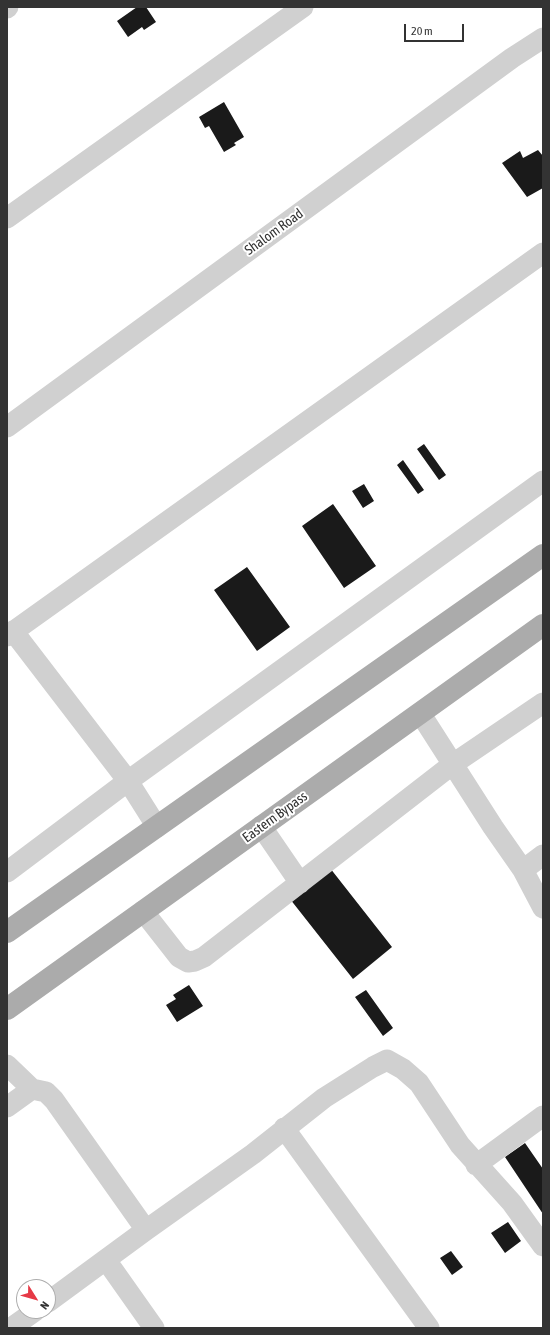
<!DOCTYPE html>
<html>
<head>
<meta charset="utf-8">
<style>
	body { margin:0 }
	#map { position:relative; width:550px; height:1335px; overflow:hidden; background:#fff; font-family:"Asap Condensed",sans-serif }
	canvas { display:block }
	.frame { position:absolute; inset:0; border:8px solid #333; pointer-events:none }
	.north { position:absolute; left:16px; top:1279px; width:40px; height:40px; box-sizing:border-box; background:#fff; border:1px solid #adadad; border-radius:50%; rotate:127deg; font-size:11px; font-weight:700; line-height:16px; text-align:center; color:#333 }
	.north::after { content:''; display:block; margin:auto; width:14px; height:18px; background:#e63946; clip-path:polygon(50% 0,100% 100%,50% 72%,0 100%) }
	.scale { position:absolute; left:404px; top:24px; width:60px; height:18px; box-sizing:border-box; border:2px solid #333; border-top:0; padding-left:5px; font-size:12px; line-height:14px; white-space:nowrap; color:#333; -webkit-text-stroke:3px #fff; paint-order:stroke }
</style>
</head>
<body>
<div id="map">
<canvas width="550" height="1335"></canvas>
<div class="frame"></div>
<div class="north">N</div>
<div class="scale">20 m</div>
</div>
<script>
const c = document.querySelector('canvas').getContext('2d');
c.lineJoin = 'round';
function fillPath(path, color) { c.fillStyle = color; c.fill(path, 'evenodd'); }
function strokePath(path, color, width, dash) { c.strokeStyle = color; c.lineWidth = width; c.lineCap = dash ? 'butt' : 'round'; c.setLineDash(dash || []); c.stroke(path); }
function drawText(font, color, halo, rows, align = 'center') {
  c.font = font + ' "Asap Condensed",sans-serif'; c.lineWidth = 4; c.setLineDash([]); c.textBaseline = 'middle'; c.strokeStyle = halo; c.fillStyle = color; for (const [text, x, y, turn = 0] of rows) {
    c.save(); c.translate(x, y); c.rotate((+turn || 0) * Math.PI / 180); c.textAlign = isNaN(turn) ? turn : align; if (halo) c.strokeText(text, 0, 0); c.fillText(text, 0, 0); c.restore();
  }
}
const building = new Path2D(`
	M137,7H146L156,22L144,30L142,27L128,37L117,21Z
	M224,102L244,137L234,143L236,145L224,152L209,126L205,128L199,117Z
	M538,150L543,156V188L527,197L502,163L520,151L523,158Z
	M424,444L446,475L439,480L417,449Z
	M403,460L424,490L418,494L397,465Z
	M364,484L374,501L363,508L352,491Z
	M333,504L376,566L344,588L302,526Z
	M247,567L290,627L257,651L214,590Z
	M330,868L392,947L353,979L290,899Z
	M189,985L203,1006L177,1022L166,1005L176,999L173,995Z
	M366,990L393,1028L383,1036L355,997Z
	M525,1143L543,1169V1214L505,1157Z
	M508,1222L521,1241L505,1253L491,1233Z
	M451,1251L463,1267L452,1275L440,1258Z`);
const minor = new Path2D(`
	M7,8L8,7
	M7,218L303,7
	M7,427L512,58L543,38
	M13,631L128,781L157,827
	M7,636L543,253
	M420,713L493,827L523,870L543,908
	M261,826L300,883
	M523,870L543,855
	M7,872L128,781L543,481
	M143,911L179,957L188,962L195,961L204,957L453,764L543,703
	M7,1065L32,1089
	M7,1107L32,1089L46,1092L54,1100L146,1230
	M284,1128L429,1328
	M476,1165L543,1116
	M106,1260L154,1328
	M48,1302L146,1230L253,1154L324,1098L373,1067L387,1060L403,1069L419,1083L460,1145L512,1203L543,1246
	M11,1328L35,1311`);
const major = new Path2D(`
	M7,932L543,555
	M7,1009L543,625`);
const streetNames = [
	["Shalom Road",274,232,-36],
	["Eastern Bypass",275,817,-36]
];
fillPath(building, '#1a1a1a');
strokePath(minor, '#d0d0d0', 21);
strokePath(major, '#ababab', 22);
drawText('14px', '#333', '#fff', streetNames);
</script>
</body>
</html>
